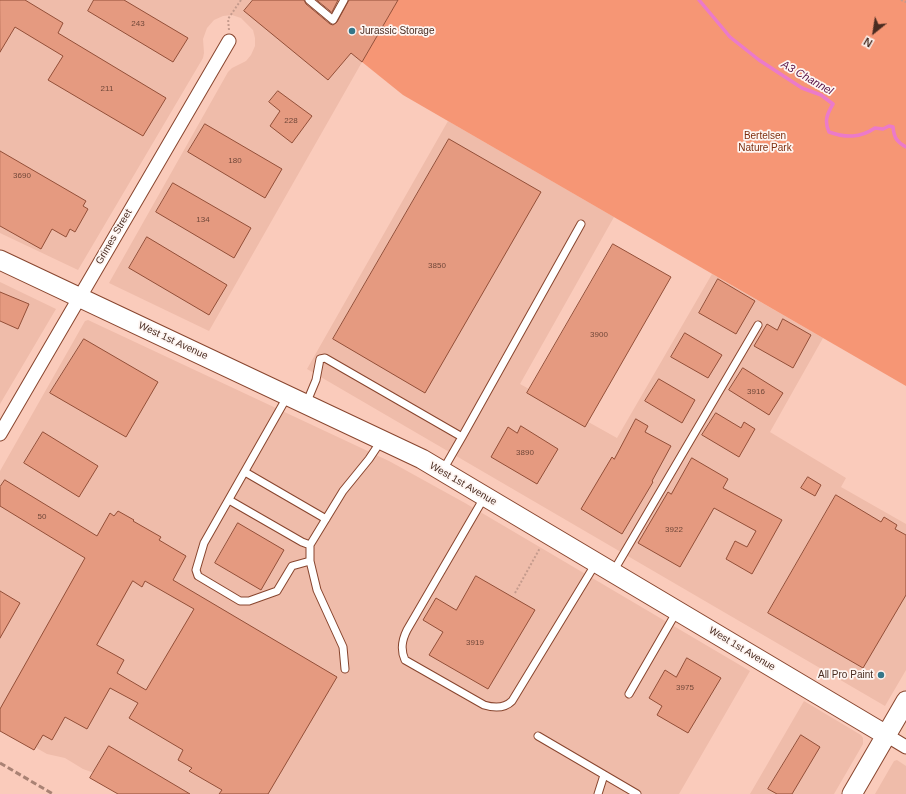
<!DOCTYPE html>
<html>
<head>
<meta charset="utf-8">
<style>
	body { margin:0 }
	#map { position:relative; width:906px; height:794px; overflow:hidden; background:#facbbb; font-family:Helvetica,sans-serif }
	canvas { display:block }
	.north { position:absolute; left:854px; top:12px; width:40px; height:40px; -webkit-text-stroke:3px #fef6f3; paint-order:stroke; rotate:210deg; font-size:11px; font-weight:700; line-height:16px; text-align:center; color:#4a2c21 }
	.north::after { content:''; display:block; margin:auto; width:14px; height:18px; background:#4a2c21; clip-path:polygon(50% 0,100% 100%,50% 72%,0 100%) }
</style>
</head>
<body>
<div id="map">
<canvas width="906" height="794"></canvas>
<div class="north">N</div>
</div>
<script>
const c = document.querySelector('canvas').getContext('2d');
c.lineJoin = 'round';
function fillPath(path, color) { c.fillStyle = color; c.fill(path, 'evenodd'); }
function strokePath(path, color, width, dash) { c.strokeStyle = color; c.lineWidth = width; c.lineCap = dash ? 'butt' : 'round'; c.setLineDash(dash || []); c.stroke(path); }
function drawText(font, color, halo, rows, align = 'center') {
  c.font = font + ' Helvetica,sans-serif'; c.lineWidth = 3.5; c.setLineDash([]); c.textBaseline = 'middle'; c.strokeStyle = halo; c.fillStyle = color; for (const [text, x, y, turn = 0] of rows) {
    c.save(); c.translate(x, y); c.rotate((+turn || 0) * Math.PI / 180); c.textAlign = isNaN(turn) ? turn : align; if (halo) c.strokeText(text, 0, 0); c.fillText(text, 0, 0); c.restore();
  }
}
const built = new Path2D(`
	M0,0H287L362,62L209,331L109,283L228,72L232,68L246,61L251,55L255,46V38L253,30L241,18L232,15L223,16L214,20L207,28L203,39L204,53L203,58L78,270L0,233Z
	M448,121L614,217L520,384L529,389L545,362L598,392L583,419L617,438L712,274L823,338L770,432L846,478L841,487L906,524V670L885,706L307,369Z
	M0,282L56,309L0,404Z
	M88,320L389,461L465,503L750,671L679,794H130L97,774L83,769L65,758L47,754L0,727V471L85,321Z
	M804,701L861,735L863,738V744L834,794H750Z
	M897,760L906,766V794H875L894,761Z`);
const green = new Path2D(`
	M398,0H906V386L403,95L362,62Z`);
const stream = new Path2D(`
	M699,0L730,37L759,60L802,88L821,95L833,104C827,114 824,121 829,132C846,138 860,138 875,128L883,129L889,126L893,127C894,138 897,142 906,147`);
const building = new Path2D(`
	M0,0H25L63,23L58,33L166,98L143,136L48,80L63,56L15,27L0,52Z
	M94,0H124L188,38L173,62L88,11Z
	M253,0H304L306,4L330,24L333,25L337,22L349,0H398L362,62L351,53L328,80L244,11Z
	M317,0H338L332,12Z
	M278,91L312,116L292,143L270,126L280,111L269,102Z
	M205,124L282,169L265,198L188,152Z
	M449,139L541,192L425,393L333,339Z
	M0,151L86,201L83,206L88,209L75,232L70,229L66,237L52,229L41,249L0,226Z
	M173,183L251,228L234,258L156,212Z
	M147,237L227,285L209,315L129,268Z
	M613,244L671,277L585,427L527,393Z
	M718,279L755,301L736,334L699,313Z
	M0,292L29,304L18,329L0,321Z
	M783,319L811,335L793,368L754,346L767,324L777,330Z
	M685,333L722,355L708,378L671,357Z
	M84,339L158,382L126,437L50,393Z
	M743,368L783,393L769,415L729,390Z
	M659,379L695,400L682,423L645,401Z
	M716,413L741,428L744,422L755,429L739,457L702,435Z
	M636,419L648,426L645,432L671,446L652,481L653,482L622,534L581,509L612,457L614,459Z
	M521,426L558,449L537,484L491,457L508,427L517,433Z
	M43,432L98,466L79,497L24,463Z
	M692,458L728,479L723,488L782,520L752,574L726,559L735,541L747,547L756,531L714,508L680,567L638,543L668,492L671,494Z
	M808,477L821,485L815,496L801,488Z
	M5,480L97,536L110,513L114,516L118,511L134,520L133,521L161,537L159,540L186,556L173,580L337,677L268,794H219L222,790L189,771L192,768L178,760L183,750L129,718L138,703L110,688L87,729L65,717L52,740L43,735L34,750L0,731V709L85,558L0,506V487ZM133,581L142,587L145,581L194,609L146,690L117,673L124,660L97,645Z
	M836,495L881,522L884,517L897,525L895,529L906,535V595L863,668L768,613Z
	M238,523L284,550L261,590L215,563Z
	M476,576L535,610L488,689L429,655L443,632L423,620L436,598L456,610Z
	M0,591L20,603L0,638Z
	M687,658L721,678L688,733L657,715L662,706L649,698L665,670L676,677Z
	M801,735L820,747L792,794H777L768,789Z
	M109,746L190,794H118L90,778Z`);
const path = new Path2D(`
	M901,0L906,2
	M229,30L228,19L241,0
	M515,593L540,548`);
const lane = new Path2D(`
	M309,0L333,20L344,0
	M287,397L204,543L196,570L198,576L240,601H249L277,591L292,566L310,561
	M306,404L316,380L320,359L325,358L462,437L443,470
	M462,437L581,224
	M245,472L326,519
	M485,496L407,630C402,640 400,649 405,660L484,705C494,708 504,709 512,701L596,563
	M229,500L302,542L310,545
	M613,572L758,325
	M345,669L343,647L317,590L310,561V545L343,491L369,459L381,441
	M629,694L677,611
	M538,736L637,794
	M598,794L604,775`);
const street = new Path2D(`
	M0,434L229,41
	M886,735L906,747`);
const secondary = new Path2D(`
	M0,260L422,459L886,735
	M852,794L906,701`);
const rail = new Path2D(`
	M0,763L53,794`);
const markers = [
	[352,31,4,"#357689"],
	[881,675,4,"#357689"]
];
const numberNames = [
	["243",138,24],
	["211",107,89],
	["228",291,121],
	["180",235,161],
	["3690",22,176],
	["134",203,220],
	["3850",437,266],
	["3900",599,335],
	["3916",756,392],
	["3890",525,453],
	["50",42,517],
	["3922",674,530],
	["3919",475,643],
	["3975",685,688]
];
const poiNames = [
	["Jurassic Storage",360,31],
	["All Pro Paint",873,675,"right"]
];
const parkNames = [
	["Bertelsen",765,136],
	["Nature Park",765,148]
];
const streetNames = [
	["Grimes Street",114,237,-60],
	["West 1st Avenue",173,341,25],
	["West 1st Avenue",463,484,30],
	["West 1st Avenue",742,649,31]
];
const waterNames = [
	["A3 Channel",807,78,30]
];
fillPath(built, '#efbcaa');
fillPath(green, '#f69675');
strokePath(stream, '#eb7aca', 3.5);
fillPath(building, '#e59a80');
strokePath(building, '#934f38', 1);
strokePath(lane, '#88452e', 9);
strokePath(street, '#88452e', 15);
strokePath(secondary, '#88452e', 21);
strokePath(path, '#c59b8d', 2, [2, 2]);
strokePath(lane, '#fff', 7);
strokePath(street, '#fff', 13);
strokePath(secondary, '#fff', 19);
strokePath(rail, '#a98274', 3, [6, 3]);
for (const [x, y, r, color] of markers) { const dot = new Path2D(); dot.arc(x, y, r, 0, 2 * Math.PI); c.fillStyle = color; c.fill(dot); strokePath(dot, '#fef6f3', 1.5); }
drawText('8px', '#714839', null, numberNames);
drawText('10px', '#4a2c21', '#fef6f3', poiNames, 'left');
drawText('10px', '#7e2f0f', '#fef6f3', parkNames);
drawText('10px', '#4a2c21', '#fef6f3', streetNames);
drawText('italic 11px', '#5a1549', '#fef6f3', waterNames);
</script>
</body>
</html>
